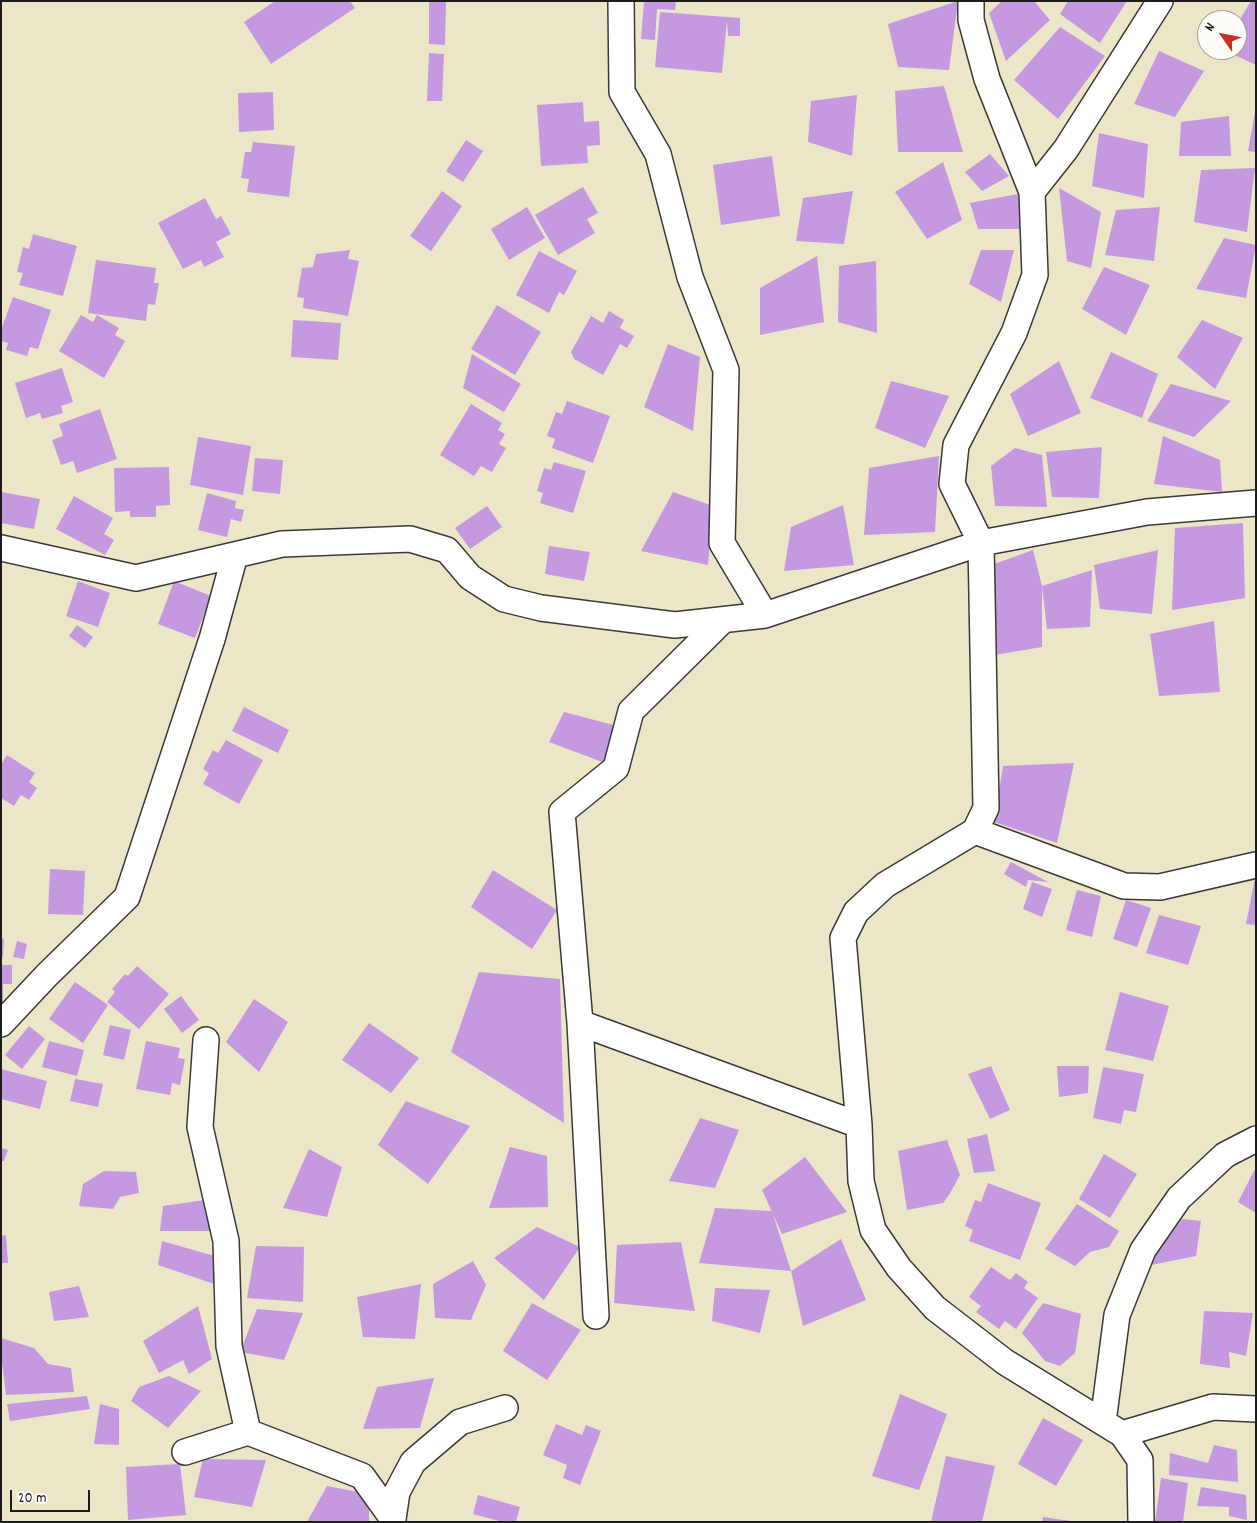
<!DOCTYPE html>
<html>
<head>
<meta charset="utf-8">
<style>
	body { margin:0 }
	#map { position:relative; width:1257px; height:1523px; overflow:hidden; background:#ece6c9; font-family:Dekko,sans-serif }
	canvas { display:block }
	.frame { position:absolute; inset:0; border:2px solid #1c1c1c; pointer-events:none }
	.north { position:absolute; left:1197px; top:10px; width:50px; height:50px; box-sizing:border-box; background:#fdfcf7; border:1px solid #a3a29f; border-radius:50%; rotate:303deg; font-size:14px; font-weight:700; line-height:20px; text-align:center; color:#1c1c1c }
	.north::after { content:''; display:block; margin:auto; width:18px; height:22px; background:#c8321e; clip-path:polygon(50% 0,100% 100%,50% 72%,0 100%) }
	.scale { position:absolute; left:10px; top:1490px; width:80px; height:22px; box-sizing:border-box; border:2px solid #1c1c1c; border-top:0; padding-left:6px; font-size:15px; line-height:18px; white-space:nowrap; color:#1c1c1c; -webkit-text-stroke:4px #fdfcf7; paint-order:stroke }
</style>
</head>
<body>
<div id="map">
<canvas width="1257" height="1523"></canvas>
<div class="frame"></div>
<div class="north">N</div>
<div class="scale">20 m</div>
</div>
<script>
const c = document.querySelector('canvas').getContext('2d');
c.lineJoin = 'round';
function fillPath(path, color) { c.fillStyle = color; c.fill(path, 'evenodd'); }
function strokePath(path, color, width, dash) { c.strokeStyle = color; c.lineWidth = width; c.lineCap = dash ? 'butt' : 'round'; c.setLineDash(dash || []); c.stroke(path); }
const building = new Path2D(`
	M275,1H350L355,8L271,64L244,22Z
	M429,1H446L445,45L429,44Z
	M644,1H676L675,10L657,9L655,40L641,39Z
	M958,1L949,70L898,67L888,24Z
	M1002,1H1034L1050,20L1006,61L989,13Z
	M1068,1H1127L1100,43L1060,14Z
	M1251,1H1256V65L1224,50H1237V24Z
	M660,12L740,18V36H728L727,21L722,73L655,67Z
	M1060,27L1105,56L1058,119L1014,80Z
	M1159,51L1204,71L1175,117L1134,104Z
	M429,53L444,54L442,101H427Z
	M944,86L963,152H898L895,91Z
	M273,92L274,130L239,132L238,93Z
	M857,95L852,156L808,142L811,101Z
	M583,102L584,122L599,121L600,145L587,146L588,163L541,166L537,105Z
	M1255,112L1256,113V152L1248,151Z
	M1229,116L1231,156H1179L1181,122Z
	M1099,133L1148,144L1144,198L1092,186Z
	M466,140L483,151L463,182L446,171Z
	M253,142L295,146L289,197L247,192L249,179L241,178L245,152H251Z
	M990,154L1009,176L982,191L965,172Z
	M772,156L780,216L721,225L713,165Z
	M943,162L962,220L927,239L895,192Z
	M1255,168L1247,232L1194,222L1201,170Z
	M583,187L598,213L587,219L595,233L558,255L535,215Z
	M1059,188L1101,212L1091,268L1067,261Z
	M442,191L462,206L431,251L410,236Z
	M853,191L844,244L796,241L803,198Z
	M1018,194L1023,229H978L970,203Z
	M205,198L216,219L221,216L231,234L216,242L224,257L204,267L201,260L183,269L158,223Z
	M527,207L545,238L509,260L491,229Z
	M1160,207L1154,261L1105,255L1116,210Z
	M33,234L77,246L63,296L19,285L23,273L17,272L23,247L29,249Z
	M1224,238L1256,245L1246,298L1196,289Z
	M350,250L348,259L359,261L348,316L303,308L304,298L297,297L302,268L313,267L316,254Z
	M981,250H1014L1001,302L969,284Z
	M539,251L577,271L564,295L559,292L549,313L516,295Z
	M817,256L824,322L760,335V288Z
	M96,260L156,268L154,283H159L155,305L148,304L146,321L88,313Z
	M876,261L877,333L838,322L839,266Z
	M1104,267L1150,285L1126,335L1082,309Z
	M13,297L51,310L38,349L30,347L27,356L6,350L8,343L1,341V330Z
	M497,305L541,332L515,375L471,349Z
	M609,311L624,320L620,328L634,336L627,348L620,344L603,375L574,359L571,352L591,316L603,323Z
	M81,315L93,322L97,315L119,328L115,335L125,341L104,378L59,351Z
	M293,320L341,323L338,360L291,357Z
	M1202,320L1243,338L1215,389L1177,357Z
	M668,344L700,357L693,431L644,407Z
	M1111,352L1158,374L1142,418L1090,398Z
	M472,354L521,384L504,412L463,388Z
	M1059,361L1081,413L1028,436L1010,394Z
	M62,368L73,402L61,406L63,413L42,419L40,413L26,418L15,383Z
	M891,381L949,396L925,448L875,428Z
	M1171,384L1231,401L1194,437L1147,421Z
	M567,401L610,416L593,463L552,448L555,439L547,436L556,412L562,414Z
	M471,404L502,423L498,430L505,434L499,444L506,448L492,472L481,466L474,476L440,455Z
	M100,409L117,459L77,473L73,461L61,465L52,440L63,436L59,424Z
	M1163,436L1220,460L1222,492L1154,484Z
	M198,437L251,446L243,495L190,485Z
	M1102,447L1099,498L1052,497L1046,452Z
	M1015,448L1042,455L1047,507L995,506L991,466Z
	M939,456L935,532L864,535L869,468Z
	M255,458L283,460L280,494L252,491Z
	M554,462L586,471L573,513L540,503L543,493L537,491L544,468L551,470Z
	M169,467L170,505L156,506V517H130V511L115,512L114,468Z
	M1,492L40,499L34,529L1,523Z
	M673,492L713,506L708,565L641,551Z
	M207,493L236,501L235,508L244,510L241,522L231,519L227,537L198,530Z
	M74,496L113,518L104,534L114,540L105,555L56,529Z
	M843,505L854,565L784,571L791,527Z
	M487,506L502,527L470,549L455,528Z
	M1243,523L1245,598L1172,610L1175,528Z
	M549,546L590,552L584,581L545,574Z
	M1033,550L1042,586V647L989,656L986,567Z
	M1158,550L1152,614L1100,609L1094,565Z
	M1092,570L1090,627L1047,629L1042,586Z
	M78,581L110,593L98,627L66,616Z
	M174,581L211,596L195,638L158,624Z
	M1214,621L1220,692L1159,696L1150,634Z
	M77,625L93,637L85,648L69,636Z
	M244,707L289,730L278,753L232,731Z
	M564,712L621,727L605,763L549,742Z
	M226,740L263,760L239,804L203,784L209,773L203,769L213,750L218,753Z
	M7,755L35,773L29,782L37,788L29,800L21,795L14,806L1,798V765Z
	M1074,763L1057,843L994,822L1003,766Z
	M1011,862L1048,882L1028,880L1026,887L1004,874Z
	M50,869L85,871L83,915L48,914Z
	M493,870L557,910L532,949L471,907Z
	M1255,878H1256V925L1246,924Z
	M1032,882L1052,889L1042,917L1023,909Z
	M1077,890L1101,896L1092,937L1066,930Z
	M1126,900L1151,908L1137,947L1113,939Z
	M1159,915L1201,926L1188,965L1146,953Z
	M1,938L4,939L3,957L1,956Z
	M17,941L27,944L24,959L13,957Z
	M1,965H12V984H3V1004H1Z
	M137,966L169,994L139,1029L107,1002L115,992L112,989L125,974L128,976Z
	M479,972L560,979L564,1123L451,1052Z
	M75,982L108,1005L83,1043L49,1019Z
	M1120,992L1169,1006L1153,1061L1105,1050Z
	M181,996L199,1020L182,1033L164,1009Z
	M254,999L288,1022L259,1072L226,1042Z
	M369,1023L419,1058L391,1093L342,1060Z
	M110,1025L131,1030L124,1060L103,1055Z
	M29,1026L45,1039L22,1069L5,1055Z
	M49,1041L84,1050L77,1076L42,1067Z
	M146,1041L180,1048L178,1058L185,1059L180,1085L172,1083L170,1095L136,1089Z
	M991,1066L1010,1110L990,1119L968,1074Z
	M1057,1066H1089L1088,1093L1059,1097Z
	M1103,1067L1144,1074L1136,1112L1124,1110L1121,1124L1093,1118Z
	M1,1069L47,1081L40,1109L1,1099Z
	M75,1079L103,1084L98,1107L70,1101Z
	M406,1101L470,1126L428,1184L378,1145Z
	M700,1118L739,1130L715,1188L669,1181Z
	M987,1134L995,1171L974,1173L967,1139Z
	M947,1140L960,1175L949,1195L943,1203L907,1210L898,1151Z
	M510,1147L547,1156L548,1207L489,1208Z
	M1,1148L8,1150L4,1161H1Z
	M309,1149L342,1167L327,1217L283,1208Z
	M1104,1154L1137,1174L1110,1218L1079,1199Z
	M805,1157L847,1212L782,1234L762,1190Z
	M1256,1167V1213L1238,1202Z
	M104,1171L136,1172L139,1193L120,1197L113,1209L79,1206L83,1184Z
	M988,1183L1041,1203L1020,1260L969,1241L973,1230L965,1226L975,1200L981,1202Z
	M205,1200L213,1231H160L163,1206Z
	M1077,1204L1119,1231L1109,1247L1090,1252L1075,1266L1045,1249Z
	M715,1208L772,1211L791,1271L699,1263Z
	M1182,1219L1201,1221L1196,1256L1146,1266Z
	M537,1227L580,1247L544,1300L494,1258Z
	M6,1235L8,1263H1V1236Z
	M841,1239L866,1300L803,1326L791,1271Z
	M162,1241L225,1259L223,1287L158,1265Z
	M681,1242L695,1311L614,1303L617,1245Z
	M256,1246L304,1247L303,1302L247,1298Z
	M473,1261L486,1285L471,1320L435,1318L433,1284Z
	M991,1267L1010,1280L1016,1273L1028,1282L1024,1288L1038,1298L1016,1329L1005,1321L999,1329L976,1312L981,1306L969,1297Z
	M421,1284L415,1339L363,1337L357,1297Z
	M79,1286L89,1317L54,1321L49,1292Z
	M715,1288L770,1290L760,1333L712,1321Z
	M532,1303L581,1330L547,1380L503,1351Z
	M1043,1303L1081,1314L1075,1353L1060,1366L1045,1361L1022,1333Z
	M198,1306L212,1359L189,1374L183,1360L159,1373L143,1341Z
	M257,1309L303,1313L284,1360L240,1352Z
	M1204,1311L1253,1313L1246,1356L1229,1352L1230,1368L1200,1364Z
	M1,1338L34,1348L48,1364L71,1368L74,1392L6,1395L2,1362L1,1361Z
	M169,1376L201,1391L168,1428L131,1401L139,1387Z
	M434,1378L420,1428L363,1429L377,1387Z
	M900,1394L947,1414L919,1490L872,1476Z
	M87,1396L90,1409L10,1421L7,1404Z
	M100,1404L119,1409V1445L94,1444Z
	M1043,1418L1083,1440L1056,1486L1018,1464Z
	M556,1424L582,1435L586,1425L601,1431L580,1485L563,1478L567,1465L543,1455Z
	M1214,1445L1237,1450L1238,1482L1169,1475L1170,1453L1208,1463Z
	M946,1456L995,1466L982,1522H931Z
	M203,1459L266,1460L252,1507L194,1497Z
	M180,1464L186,1515L128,1520L126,1467Z
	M1161,1478L1188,1483L1183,1522H1155Z
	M327,1486L369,1494V1522H307Z
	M1201,1487L1246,1495L1247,1520L1229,1516V1507L1197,1506Z
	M478,1495L520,1507L516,1522H503L473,1514Z
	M1043,1517L1071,1521V1522H1042Z`);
const minor = new Path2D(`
	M621,1L622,92L658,154L690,277L726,370L722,543L765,615
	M971,1V20L987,79L1032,192
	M1,548L136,578L282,544L410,539L447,550L470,577L504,599L541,608L675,625L765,615L981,543L1147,512L1256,503
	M723,620L631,711L616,768L562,812L580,1023L859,1125
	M975,831L1124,886L1160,887L1256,865
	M580,1023L596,1316
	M1,1024L47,975L127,897L212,639L235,555
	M206,1040L200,1127L226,1241L229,1346L248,1432
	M1103,1422L1117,1315L1143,1250L1179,1198L1225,1155L1256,1139
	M1122,1434L1213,1407L1256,1409
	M185,1452L248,1432L362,1476L393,1519V1522
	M393,1519L397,1492L413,1462L460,1422L505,1408
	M1141,1522L1140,1460L1122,1434L1005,1362L935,1308L899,1268L873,1230L861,1181L859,1125L843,938L856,912L885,885L975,831L986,808L981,543L952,484L956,445L1014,333L1035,275L1032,192L1066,149L1160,1`);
fillPath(building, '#c599df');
strokePath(minor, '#3b3a36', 28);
strokePath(minor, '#fff', 25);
</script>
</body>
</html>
